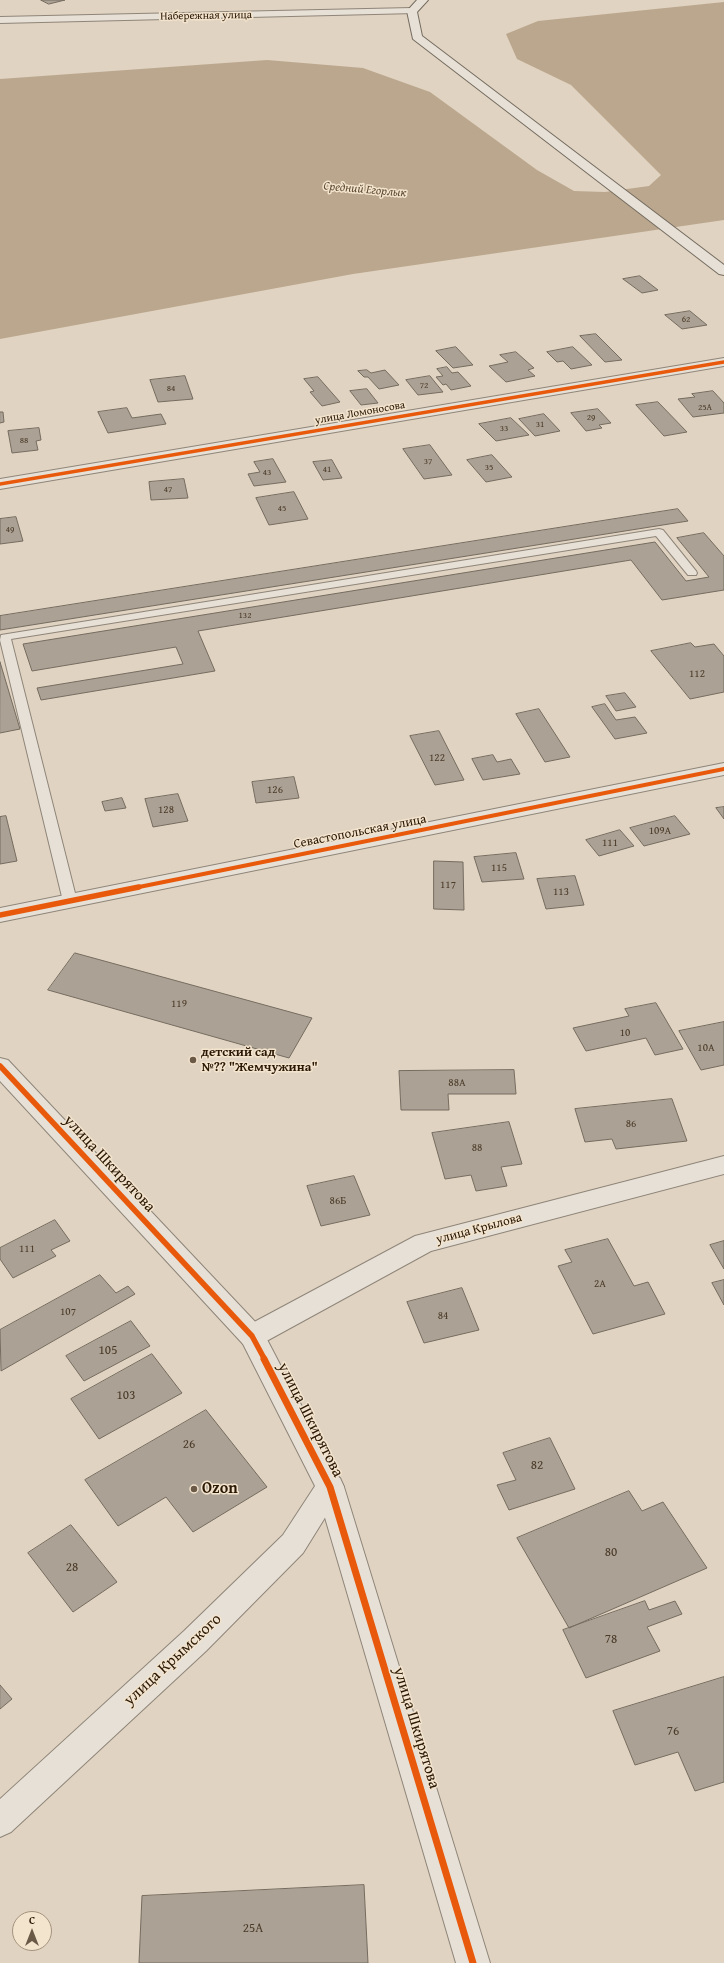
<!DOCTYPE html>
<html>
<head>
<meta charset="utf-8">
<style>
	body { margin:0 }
	#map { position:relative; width:724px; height:1963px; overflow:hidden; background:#e0d3c1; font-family:"Gentium Book Plus",serif }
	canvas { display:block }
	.north { position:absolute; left:12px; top:1911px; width:40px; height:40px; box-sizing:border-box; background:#f3e4ce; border:1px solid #a3927d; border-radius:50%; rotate:0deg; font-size:11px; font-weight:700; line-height:16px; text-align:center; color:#2a1704 }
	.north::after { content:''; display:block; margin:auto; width:14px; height:18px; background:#6a5946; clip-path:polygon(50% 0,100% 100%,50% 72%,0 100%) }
</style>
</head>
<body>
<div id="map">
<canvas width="724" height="1963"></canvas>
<div class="north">С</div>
</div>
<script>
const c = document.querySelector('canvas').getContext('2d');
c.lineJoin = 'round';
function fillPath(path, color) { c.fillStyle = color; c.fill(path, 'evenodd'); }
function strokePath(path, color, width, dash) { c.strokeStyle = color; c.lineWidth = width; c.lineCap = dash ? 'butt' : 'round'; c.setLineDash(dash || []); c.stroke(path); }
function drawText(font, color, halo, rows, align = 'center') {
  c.font = font + ' "Gentium Book Plus",serif'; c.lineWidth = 3; c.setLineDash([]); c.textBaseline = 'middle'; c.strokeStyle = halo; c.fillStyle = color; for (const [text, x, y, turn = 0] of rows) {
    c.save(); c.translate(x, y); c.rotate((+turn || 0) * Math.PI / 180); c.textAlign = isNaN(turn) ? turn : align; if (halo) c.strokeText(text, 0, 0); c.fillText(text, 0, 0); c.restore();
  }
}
const water = new Path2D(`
	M724,2V220L353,274L0,339V79L267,60L363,68L430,92L537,170L574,191L605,192L649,186L661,175L571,85L517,59L506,34L538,21Z`);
const building = new Path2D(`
	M41,0H65L49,4Z
	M640,276L658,290L642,293L623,279Z
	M690,311L707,325L682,329L665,315Z
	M596,334L622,360L605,362L580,336Z
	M456,347L473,365L453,368L436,351Z
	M573,347L592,365L571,369L563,361L557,362L547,352Z
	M516,352L534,368L528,370L535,376L506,382L489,366L508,362L500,355Z
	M447,367L452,373L458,372L471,386L451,390L446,384L443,385L436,377L443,376L437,369Z
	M367,370L371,373L385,370L399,385L379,389L368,377H364L358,371Z
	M185,376L193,399L158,402L150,380Z
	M430,376L443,392L418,395L406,380Z
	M318,377L340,402L322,406L310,392L314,391L304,379Z
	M367,389L378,403L361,405L350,391Z
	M713,391L724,403V413L693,417L678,399L695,397L692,394Z
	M658,402L687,432L664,436L636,405Z
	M127,408L132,418L161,414L166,424L108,433L98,412Z
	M598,409L611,423L599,425L602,428L586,431L571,413Z
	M0,412H3L4,422L0,423Z
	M544,414L560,431L535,436L519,419Z
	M511,418L529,435L496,441L479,424Z
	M39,428L41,440L36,441L38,450L12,453L8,431Z
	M430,445L452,475L424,479L403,449Z
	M492,455L512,477L486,482L467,460Z
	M273,459L286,482L254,486L248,474L260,472L254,462Z
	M332,460L342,478L323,480L313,462Z
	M184,479L188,498L151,500L149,482Z
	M294,492L308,519L269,525L256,498Z
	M678,509L688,521L0,630V616Z
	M16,517L23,541L0,544V519Z
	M704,533L724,556V590L662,600L631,560L198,631L215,671L41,700L37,688L183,664L176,647L32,671L23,644L655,542L686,581L709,577L677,538Z
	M691,643L695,647L714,644L724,656V692L690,699L651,651Z
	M0,662L20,729L0,733Z
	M625,693L636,707L616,711L606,696Z
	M605,704L616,720L635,717L647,733L615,739L592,707Z
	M539,709L570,757L545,762L516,714Z
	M439,731L464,780L435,785L410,736Z
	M493,755L497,762L511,759L520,774L483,780L472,759Z
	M294,777L299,798L256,803L252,782Z
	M178,794L188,821L153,827L145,799Z
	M122,798L126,808L105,811L102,802Z
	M724,807V819L716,808Z
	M6,816L17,861L0,864V817Z
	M675,816L690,834L644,846L630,828Z
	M620,830L634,846L599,856L586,840Z
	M516,853L524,879L482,882L474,857Z
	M434,861L463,862L464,910L434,909Z
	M575,876L584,905L546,909L537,879Z
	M75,953L312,1018L289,1058L48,990Z
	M656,1003L683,1049L655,1055L646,1038L586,1051L573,1028L629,1016L625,1009Z
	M724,1022V1065L701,1070L679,1031Z
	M514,1070L516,1094H448L449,1110H401L399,1071Z
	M672,1099L687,1141L616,1149L612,1139L585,1142L575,1109Z
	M509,1122L522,1164L501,1167L507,1186L476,1191L471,1175L445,1179L432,1133Z
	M354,1176L370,1215L321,1226L307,1186Z
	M55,1220L70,1241L51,1250L56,1256L13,1278L0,1259V1248Z
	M608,1239L634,1286L648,1282L665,1314L593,1334L558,1266L572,1262L565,1250Z
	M724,1241V1269L710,1245Z
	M100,1275L116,1293L128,1286L135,1294L1,1371L0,1330Z
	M724,1280V1305L712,1283Z
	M462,1288L479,1330L424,1343L407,1302Z
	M131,1321L150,1346L84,1381L66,1356Z
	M152,1354L182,1393L99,1439L71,1399Z
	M206,1410L267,1487L193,1532L166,1497L118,1526L85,1480Z
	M550,1438L575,1489L509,1510L497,1485L516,1480L503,1453Z
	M629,1491L642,1511L663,1502L707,1568L569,1628L517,1538Z
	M71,1525L117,1582L73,1612L28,1553Z
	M645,1601L649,1610L675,1601L682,1614L647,1627L660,1651L586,1678L563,1630Z
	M724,1677V1782L695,1791L678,1752L635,1765L613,1711Z
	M0,1685L12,1699L0,1709Z
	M364,1885L368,1963H139L142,1896Z`);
const service = new Path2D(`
	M659,529L663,530L696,571L697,573L696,575H688L656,536L11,639L77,901L75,904H65L63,901L0,640L1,635Z`);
const minor = new Path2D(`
	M412,8L417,11L416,13L0,23V17Z
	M724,358V366L0,489V479Z
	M724,1156V1174L431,1251L261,1344L252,1347L243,1344L239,1336L243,1328L415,1236Z
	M330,1475L340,1478L344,1487L490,1963H456L316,1487L320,1478Z`);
const tertiary = new Path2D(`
	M724,763V775L0,922V908Z
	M0,1058L8,1060L261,1328L344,1487L303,1553L206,1651L11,1832L0,1837V1799L184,1631L283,1535L315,1486L243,1344L0,1081Z`);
const secondary = new Path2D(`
	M417,0H428L417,12L422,36L724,265V275L719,274L413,39L407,11Z`);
const cyclewayFar3 = new Path2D(`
	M0,484L724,362`);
const cyclewayFar2 = new Path2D(`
	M134,888L724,769`);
const cyclewayFar1 = new Path2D(`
	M0,915L139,887
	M0,1066L252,1336L265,1360`);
const cycleway = new Path2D(`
	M264,1359L330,1487L473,1963`);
const markers = [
	[193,1060,4,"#6a5946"],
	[194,1489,4,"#6a5946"]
];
const farNumbernames = [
	["62",686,320],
	["72",424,386],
	["84",171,389],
	["25А",705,408],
	["29",591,418],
	["31",540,425],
	["33",504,429],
	["88",24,441],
	["37",428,462],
	["35",489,468],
	["41",327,470],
	["43",267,473],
	["47",168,490],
	["45",282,509],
	["49",10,530],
	["132",245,616]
];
const farStreetnames = [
	["Набережная улица",206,16,-1],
	["улица Ломоносова",360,413,-10]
];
const numberNames = [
	["112",697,674],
	["122",437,758],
	["126",275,790],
	["128",166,810],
	["109А",660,831],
	["111",610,843],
	["115",499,868],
	["117",448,885],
	["113",561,892],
	["119",179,1004],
	["10",625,1033],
	["10А",706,1048],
	["88А",457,1083],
	["86",631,1124],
	["88",477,1148],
	["86Б",338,1201],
	["111",27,1249],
	["2А",600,1284],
	["107",68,1312],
	["84",443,1316]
];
const farWaternames = [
	["Средний Егорлык",365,190,5]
];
const streetNames = [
	["Севастопольская улица",360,832,-11],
	["улица Крылова",479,1229,-15]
];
const poiNames = [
	["детский сад",201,1053],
	["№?? \"Жемчужина\"",201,1068]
];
const nearNumbernames = [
	["105",108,1351],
	["103",126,1396],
	["26",189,1445],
	["82",537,1466],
	["80",611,1553],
	["28",72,1568],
	["78",611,1640],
	["76",673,1732],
	["25А",253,1929]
];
const nearStreetnames = [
	["улица Шкирятова",109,1164,47],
	["улица Шкирятова",310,1420,63],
	["улица Крымского",173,1660,-43],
	["улица Шкирятова",416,1728,73]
];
const nearPoinames = [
	["Ozon",202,1489]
];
fillPath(water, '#bba78e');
fillPath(building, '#aba194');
strokePath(building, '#756c60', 1);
strokePath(service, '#8f8579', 2);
strokePath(minor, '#8f8579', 2);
strokePath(tertiary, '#8f8579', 2);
strokePath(secondary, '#756c60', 2);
fillPath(service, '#e6e0d6');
fillPath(minor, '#e6e0d6');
fillPath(tertiary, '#e6e0d6');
fillPath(secondary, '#e6e0d6');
strokePath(cyclewayFar3, '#e8590c', 3.5);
strokePath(cyclewayFar2, '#e8590c', 4);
strokePath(cyclewayFar1, '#e8590c', 5.5);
strokePath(cycleway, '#e8590c', 7);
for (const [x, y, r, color] of markers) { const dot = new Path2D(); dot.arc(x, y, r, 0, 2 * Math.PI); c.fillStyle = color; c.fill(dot); strokePath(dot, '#f3e4ce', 1.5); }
drawText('9px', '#4a3a28', null, farNumbernames);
drawText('11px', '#2a1704', '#f3e4ce', farStreetnames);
drawText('11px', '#4a3a28', null, numberNames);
drawText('italic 12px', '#5e4932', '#f3e4ce', farWaternames);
drawText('13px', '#2a1704', '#f3e4ce', streetNames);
drawText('bold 13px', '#2a1704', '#f3e4ce', poiNames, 'left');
drawText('13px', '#4a3a28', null, nearNumbernames);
drawText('16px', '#2a1704', '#f3e4ce', nearStreetnames);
drawText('bold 16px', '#2a1704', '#f3e4ce', nearPoinames, 'left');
</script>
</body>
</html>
